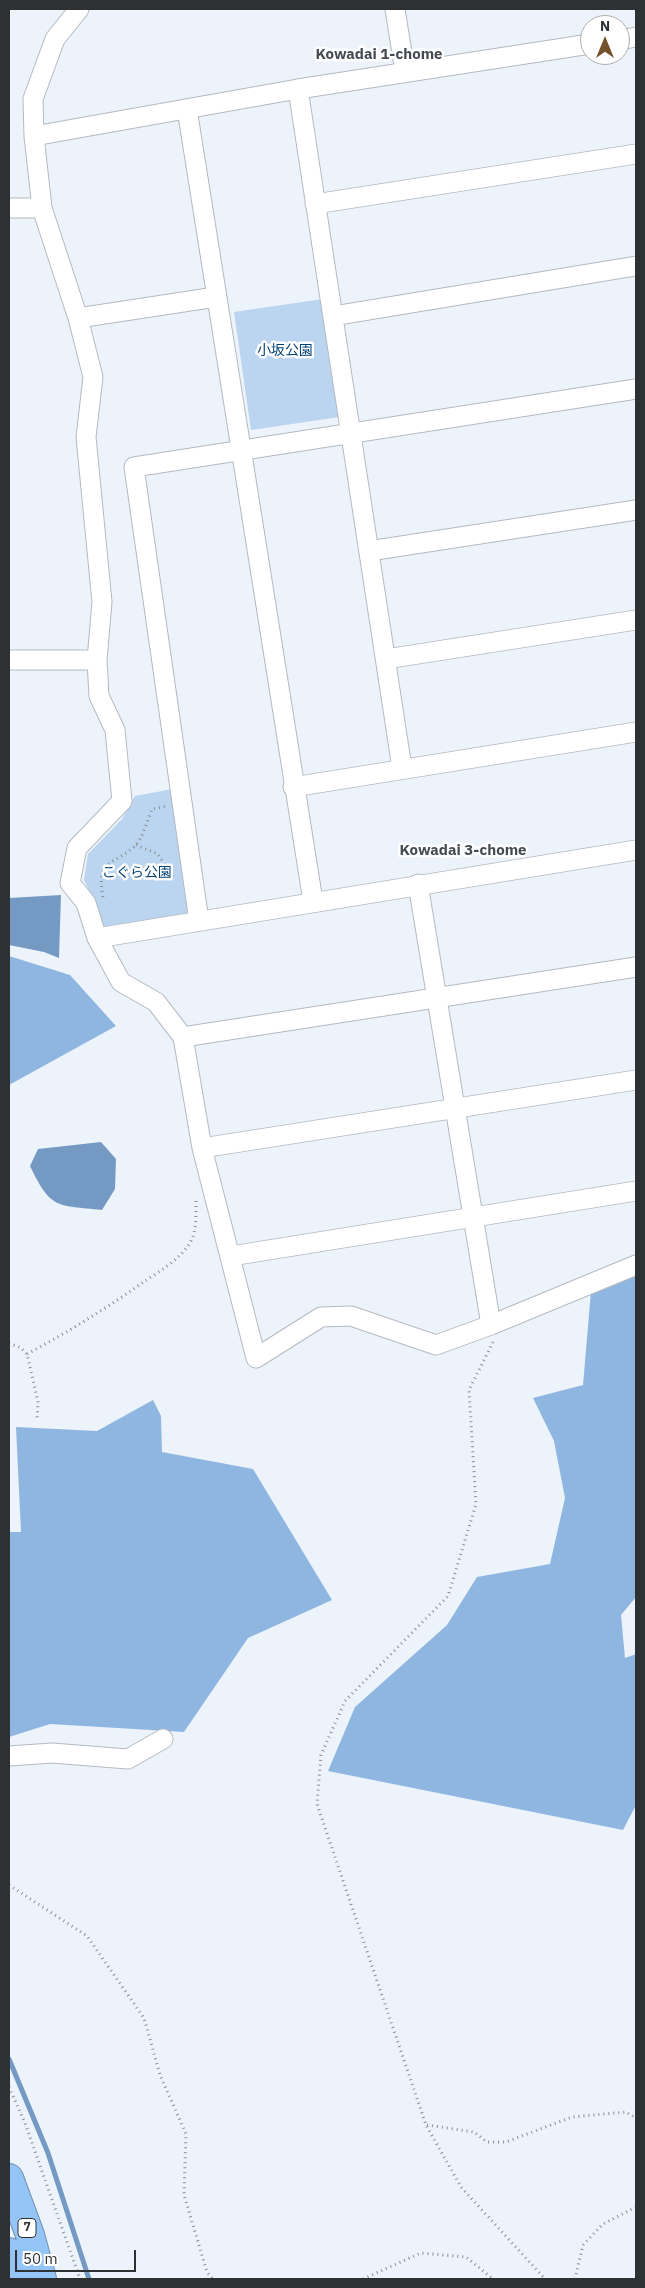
<!DOCTYPE html>
<html>
<head>
<meta charset="utf-8">
<style>
	body { margin:0 }
	#map { position:relative; width:645px; height:2288px; overflow:hidden; background:#edf3fb; font-family:"IBM Plex Sans",sans-serif }
	canvas { display:block }
	.frame { position:absolute; inset:0; border:10px solid #2e3134; pointer-events:none }
	.north { position:absolute; left:580px; top:15px; width:50px; height:50px; box-sizing:border-box; background:#fff; border:1px solid #abadae; border-radius:50%; rotate:0deg; font-size:14px; font-weight:700; line-height:20px; text-align:center; color:#2e3134 }
	.north::after { content:''; display:block; margin:auto; width:18px; height:22px; background:#735229; clip-path:polygon(50% 0,100% 100%,50% 72%,0 100%) }
	.scale { position:absolute; left:15px; top:2250px; width:121px; height:22px; box-sizing:border-box; border:2px solid #2e3134; border-top:0; padding-left:6px; font-size:15px; line-height:18px; white-space:nowrap; color:#2e3134; -webkit-text-stroke:4px #fff; paint-order:stroke }
</style>
</head>
<body>
<div id="map">
<canvas width="645" height="2288"></canvas>
<div class="frame"></div>
<div class="north">N</div>
<div class="scale">50 m</div>
</div>
<script>
const c = document.querySelector('canvas').getContext('2d');
c.lineJoin = 'round';
function fillPath(path, color) { c.fillStyle = color; c.fill(path, 'evenodd'); }
function strokePath(path, color, width, dash) { c.strokeStyle = color; c.lineWidth = width; c.lineCap = dash ? 'butt' : 'round'; c.setLineDash(dash || []); c.stroke(path); }
function drawText(font, color, halo, rows, align = 'center') {
  c.font = font + ' "IBM Plex Sans","Noto Sans JP",sans-serif'; c.lineWidth = 5; c.setLineDash([]); c.textBaseline = 'middle'; c.strokeStyle = halo; c.fillStyle = color; for (const [text, x, y, turn = 0] of rows) {
    c.save(); c.translate(x, y); c.rotate((+turn || 0) * Math.PI / 180); c.textAlign = isNaN(turn) ? turn : align; if (halo) c.strokeText(text, 0, 0); c.fillText(text, 0, 0); c.restore();
  }
}
const green = new Path2D(`
	M323,299L340,417L251,430L234,312Z
	M173,789L192,908L187,913L102,927L96,906L84,880L88,854L122,819L135,796Z`);
const forest = new Path2D(`
	M9,956L70,975L116,1026L9,1085Z
	M636,1273V1597L621,1615L625,1658L636,1654V1805L623,1830L328,1771L355,1707L447,1625L477,1577L550,1564L565,1498L554,1441L533,1398L583,1385L591,1291Z
	M153,1400L161,1416L162,1452L253,1469L332,1600L248,1638L184,1732L50,1724L9,1737V1532H21L16,1427L97,1431Z`);
const water = new Path2D(`
	M61,895L59,958L44,952L9,945V898Z
	M101,1142L116,1159L115,1189L102,1210C57,1205 51,1210 30,1166L38,1149Z`);
const stream = new Path2D(`
	M9,2059L48,2153L89,2279`);
const path = new Path2D(`
	M136,845L158,854L174,879
	M103,897C95,858 116,865 136,845C143,837 148,819 152,809L167,806
	M493,1342L469,1390L476,1504L448,1596L345,1701L321,1755L317,1804L426,2125L461,2187L545,2279
	M9,1343L21,1348L27,1354L38,1402L37,1420
	M27,1354C68,1332 107,1308 145,1281C160,1271 182,1258 191,1241C197,1229 196,1213 196,1199
	M9,1885L87,1936L144,2018L160,2075L186,2134L184,2195L207,2272L213,2279
	M9,2087L25,2123L80,2279
	M427,2125L474,2132L487,2142H506L572,2117L626,2112L636,2118
	M363,2279L421,2253L466,2257L493,2279
	M575,2279L583,2245L603,2224L636,2207`);
const minor = new Path2D(`
	M79,9L55,39L33,99L34,136L42,208L78,318L93,377L86,437L102,602L97,660L99,696L115,730L122,801L77,848L70,883L86,903L97,938L121,982L156,1002L183,1037L202,1148L256,1358L321,1317L351,1316L436,1345L491,1325L636,1265
	M395,9L405,72
	M620,40L636,37
	M298,89L402,768
	M187,109L313,901
	M34,136L298,89L590,44
	M315,204L636,154
	M9,208H42
	M333,316L636,266
	M78,318L216,297
	M369,551L636,510
	M386,659L636,620
	M9,660H97
	M293,787L636,732
	M418,884L491,1325
	M199,921L134,467L636,389
	M97,938L636,850
	M183,1037L636,967
	M202,1148L636,1080
	M231,1256L636,1191
	M9,1756L52,1753L128,1759L163,1739`);
const highway = new Path2D(`
	M9,2178L30,2235L42,2279
	M9,2252L17,2279`);
const shields = [
	[27,2228,18]
];
const shieldNames = [
	["7",27,2228]
];
const parkNames = [
	["小坂公園",285,351],
	["こぐら公園",137,873]
];
const neighbourhoodNames = [
	["Kowadai 1-chome",379,55],
	["Kowadai 3-chome",463,851]
];
fillPath(green, '#bbd4ef');
fillPath(forest, '#8fb6e0');
fillPath(water, '#749ac3');
strokePath(stream, '#749ac3', 5);
strokePath(minor, '#b4bac1', 21);
strokePath(highway, '#7191b2', 30);
strokePath(path, '#8a8e94', 3, [1, 4]);
strokePath(minor, '#fff', 19);
strokePath(highway, '#95c4f6', 28);
for (const [x, y, w] of shields) { const box = new Path2D(); box.roundRect(x - w / 2, y - 9.5, w, 19, 4); c.fillStyle = '#fff'; c.fill(box); strokePath(box, '#2e3134', 1); }
drawText('bold 12px', '#2e3134', null, shieldNames);
drawText('14px', '#044175', '#fff', parkNames);
drawText('bold 15px', '#454b51', '#fff', neighbourhoodNames);
</script>
</body>
</html>
